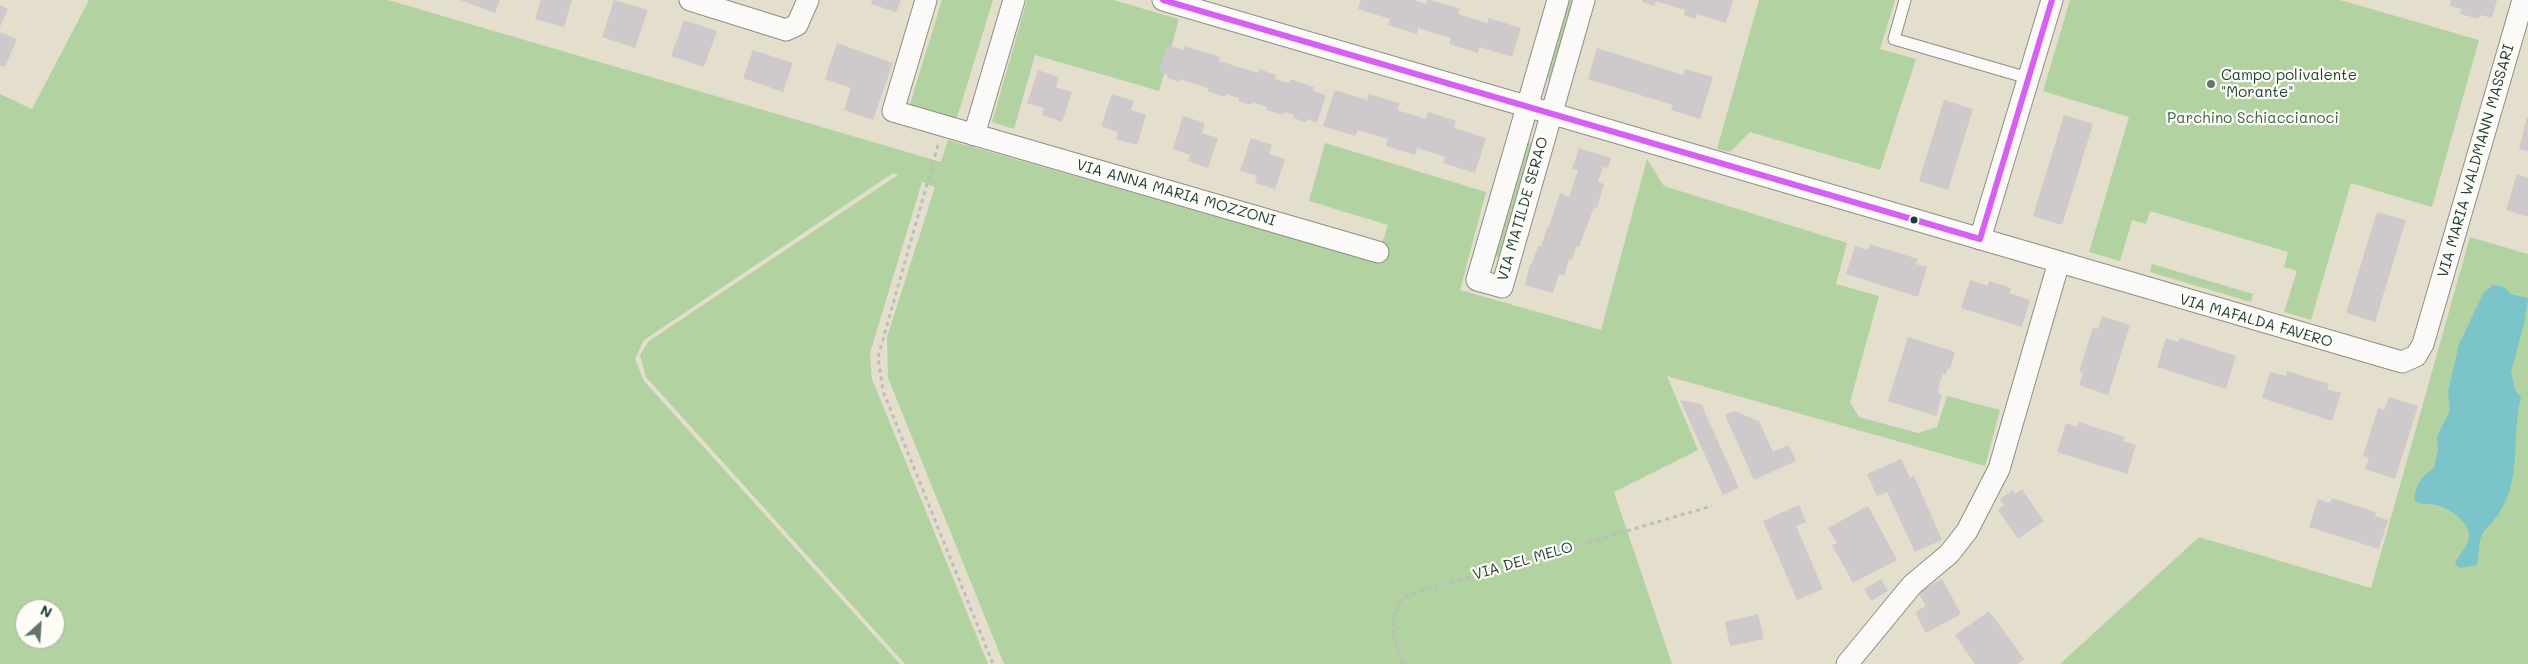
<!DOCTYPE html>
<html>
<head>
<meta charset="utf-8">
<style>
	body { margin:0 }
	#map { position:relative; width:2528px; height:664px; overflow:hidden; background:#e4decd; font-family:Mali,sans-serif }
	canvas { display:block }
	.north { position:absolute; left:15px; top:599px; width:50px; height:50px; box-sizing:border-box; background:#fdfcf7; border:1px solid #a4b0a9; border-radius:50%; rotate:26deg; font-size:14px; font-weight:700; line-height:20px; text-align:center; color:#1f3d34 }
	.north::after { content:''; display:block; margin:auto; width:18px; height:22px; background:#64756a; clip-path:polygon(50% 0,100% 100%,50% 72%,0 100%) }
</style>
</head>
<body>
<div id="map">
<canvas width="2528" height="664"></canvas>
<div class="north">N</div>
</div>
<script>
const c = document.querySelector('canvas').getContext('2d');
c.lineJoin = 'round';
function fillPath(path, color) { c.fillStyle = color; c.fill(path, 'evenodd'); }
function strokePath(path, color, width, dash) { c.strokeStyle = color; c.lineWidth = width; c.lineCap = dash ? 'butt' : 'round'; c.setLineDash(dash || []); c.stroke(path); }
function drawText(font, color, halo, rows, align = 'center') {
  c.font = font + ' Mali,sans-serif'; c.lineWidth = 4.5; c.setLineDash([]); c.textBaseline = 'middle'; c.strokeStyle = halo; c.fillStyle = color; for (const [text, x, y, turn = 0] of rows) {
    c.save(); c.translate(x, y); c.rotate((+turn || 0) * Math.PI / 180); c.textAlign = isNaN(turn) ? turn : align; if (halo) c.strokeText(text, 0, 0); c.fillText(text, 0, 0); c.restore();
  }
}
const green = new Path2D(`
	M89,0H388L941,162L948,140L1376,262L1388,225L1309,201L1325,143L1486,192L1460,290L1601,330L1647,159L1664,186L1847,243L1836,284L1879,296L1850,402L1859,417L1918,433L1937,427L1947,396L2000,410L1985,466L1667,376L1698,450L1614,492L1672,664H1004L888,378L887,337L935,187L922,182L870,353L872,379L988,664H905L646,377L640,355L649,341L898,175L893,173L644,340L635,359L644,381L900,664H0V94L32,109ZM25,609H55V639H25Z
	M942,0H993L956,121L909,107Z
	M1027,0H1113L1179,19L1159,91L1035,55L1014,129L992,122Z
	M1563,0H1577L1553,80L1540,76Z
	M1759,0H1895L1880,49L1916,59L1880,170L1750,132L1730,152L1717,149Z
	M2070,0H2340L2479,40L2432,207L2351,183L2311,320L2284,312L2297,271L2284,267L2288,252L2150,211L2146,224L2132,220L2120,261L2089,252L2129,117L2043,91Z
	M1524,141L1536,145L1504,259L1492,255Z
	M2470,237L2528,254V664H2060L2199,537L2371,588Z
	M2152,264L2253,294L2251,302L2150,272Z`);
const water = new Path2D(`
	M2493,285L2505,287L2510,294L2528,298L2525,320L2511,372L2515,390L2521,397C2513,428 2519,457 2510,489C2507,499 2501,512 2494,520C2489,526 2485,528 2482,535C2477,545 2480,555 2477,565L2460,568L2455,564C2458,555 2469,546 2469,536C2469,521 2449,508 2436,505C2427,503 2422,506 2414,500C2416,484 2421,477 2434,468L2438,449L2437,437L2450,410L2448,392L2459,344L2484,292Z`);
const building = new Path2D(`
	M460,0H500L495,13Z
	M541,0H572L564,27L535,19Z
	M614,0L648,10L635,48L602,37Z
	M872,0H901L896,12L871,4Z
	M1361,0H1414L1426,4L1427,0H1431L1460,9L1458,14L1487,23L1489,18L1521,28L1512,57L1480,47L1478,53L1449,44L1451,38L1418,28L1417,34L1388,25L1390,19L1358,9Z
	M1643,0H1733L1726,23L1697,14L1696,19L1684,15L1685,10L1656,1L1655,6L1642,2Z
	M2451,0H2497L2492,18L2480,15L2479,19L2460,14L2462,9L2450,6Z
	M0,5L8,9L0,27Z
	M684,20L717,31L704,67L671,56Z
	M0,32L17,39L5,67L0,65Z
	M837,43L893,63L873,120L844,110L851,88L825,79Z
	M1167,45L1184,50L1185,46L1220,57L1219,61L1258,73L1259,69L1276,75L1275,79L1289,83L1290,79L1314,87L1313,91L1326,95L1317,123L1308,119L1306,122L1293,118L1294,115L1284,112L1283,115L1267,110V107L1252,102L1251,105L1238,101L1239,98L1226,94L1225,97L1207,91L1208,88L1180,79L1179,82L1167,78L1168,75L1159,72Z
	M1597,48L1683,75L1685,69L1713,77L1700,119L1671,110L1673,105L1588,79Z
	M753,50L793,63L783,92L743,78Z
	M1038,70L1059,77L1056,87L1072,92L1062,122L1042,115L1044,108L1027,103Z
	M1335,90L1367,100L1369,94L1399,103L1397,110L1426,119L1428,112L1456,121L1454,128L1486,138L1475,173L1443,163L1445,157L1417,148L1415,155L1386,146L1388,139L1358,130L1355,136L1323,126Z
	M1112,94L1134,101L1131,110L1146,115L1137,145L1116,139L1118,132L1101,126Z
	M1944,100L1973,109L1948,190L1919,181Z
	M2064,115L2093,124L2062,225L2033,216Z
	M1183,116L1205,123L1202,133L1218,138L1208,168L1188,161L1190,155L1173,149Z
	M2527,117L2528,118V151L2519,149Z
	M1251,138L1272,145L1269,154L1285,159L1275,189L1255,183L1257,176L1240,171Z
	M1579,148L1611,158L1608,168L1603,167L1598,182L1604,184L1597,208L1594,207L1579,247H1576L1572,260L1569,259L1564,276L1559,274L1553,293L1525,285L1530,264H1532L1538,246H1541L1548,226L1549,227L1560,193L1569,197L1578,170L1572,169Z
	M2517,174L2528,178V217L2506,210Z
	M2377,212L2406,220L2375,322L2346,313Z
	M1870,244L1918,259L1916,264L1927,267L1918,297L1846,274L1855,246L1868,250Z
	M1970,280L1988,286L1989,281L2011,288L2009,293L2030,300L2022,327L1961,308Z
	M2102,316L2130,325L2108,395L2079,385L2083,373L2079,372L2093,327L2098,329Z
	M1908,337L1955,352L1950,369L1948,368L1945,375L1943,374L1940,382L1938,394L1942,395L1936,416L1888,401Z
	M2166,338L2178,342L2180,338L2236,356L2226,389L2157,367Z
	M2287,371L2329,384L2327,389L2341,393L2332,421L2262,398L2270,372L2286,376Z
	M2389,397L2418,406L2395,479L2365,469L2369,458L2363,456L2378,408L2384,410Z
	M1680,400L1701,404L1739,488L1723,495Z
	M1734,411L1759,421L1773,452L1789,445L1796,461L1754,480L1725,415Z
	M2079,422L2125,437L2123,441L2136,445L2127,474L2057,452L2066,423L2077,427Z
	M1901,459L1910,478L1914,476L1942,540L1915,552L1887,492L1877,496L1867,474Z
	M2022,489L2044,521L2018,539L1998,510L2004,505L2000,499L2013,490L2015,494Z
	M2332,498L2376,512L2375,516L2388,520L2379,549L2309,527L2318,499L2330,503Z
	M1799,505L1806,522L1796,526L1823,589L1797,600L1763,521Z
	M1868,506L1897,560L1853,583L1832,545L1837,543L1828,528Z
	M1881,579L1888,591L1871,601L1864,589Z
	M1942,579L1961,614L1926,633L1915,612L1926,606L1918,592Z
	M1989,611L2024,659L2018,664H1975L1955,635Z
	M1758,614L1764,639L1730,646L1725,622Z`);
const path = new Path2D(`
	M938,145L878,357L883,391L993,664
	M1403,664C1394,635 1386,623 1404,596L1712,506`);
const lane = new Path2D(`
	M1905,0L1894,39L2028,78`);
const street = new Path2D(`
	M690,0L786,30L797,25L808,0
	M926,0L893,111L1378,252
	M1163,0L2402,362L2416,356L2423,344L2523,0
	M1558,0L1477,280L1502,287L1584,0
	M974,135L1014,0
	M1980,239L2052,0
	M1847,664L1912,585L1949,554L1967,531L1999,469L2059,262`);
const bus1 = new Path2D(`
	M1163,0L1980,239
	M1980,239L2052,0`);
const markers = [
	[2211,84,5,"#64756a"],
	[1914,220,4.5,"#1f3d34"]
];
const poiNames = [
	["Campo polivalente",2221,75],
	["\"Morante\"",2221,92]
];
const parkNames = [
	["Parchino Schiaccianoci",2253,118]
];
const streetNames = [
	["VIA MARIA WALDMANN MASSARI",2476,161,-74],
	["VIA ANNA MARIA MOZZONI",1176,193,16],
	["VIA MATILDE SERAO",1523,209,-74],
	["VIA MAFALDA FAVERO",2256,321,16],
	["VIA DEL MELO",1523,561,-16]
];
fillPath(green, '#b3d2a2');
fillPath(water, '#7ac4ca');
fillPath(building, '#cfc9cb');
strokePath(lane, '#8d8f85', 13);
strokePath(street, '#8d8f85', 23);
strokePath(path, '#bcbeba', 3, [4, 4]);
strokePath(lane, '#fbfaf8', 11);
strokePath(street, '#fbfaf8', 21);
strokePath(bus1, '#d65ff4', 6);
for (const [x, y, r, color] of markers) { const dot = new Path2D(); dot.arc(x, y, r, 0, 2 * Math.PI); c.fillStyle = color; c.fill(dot); strokePath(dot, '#fdfcf7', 2); }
drawText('15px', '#1f3d34', '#fdfcf7', poiNames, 'left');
drawText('15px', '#3a6046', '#fdfcf7', parkNames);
drawText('15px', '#1f3d34', '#fdfcf7', streetNames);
</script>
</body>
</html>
